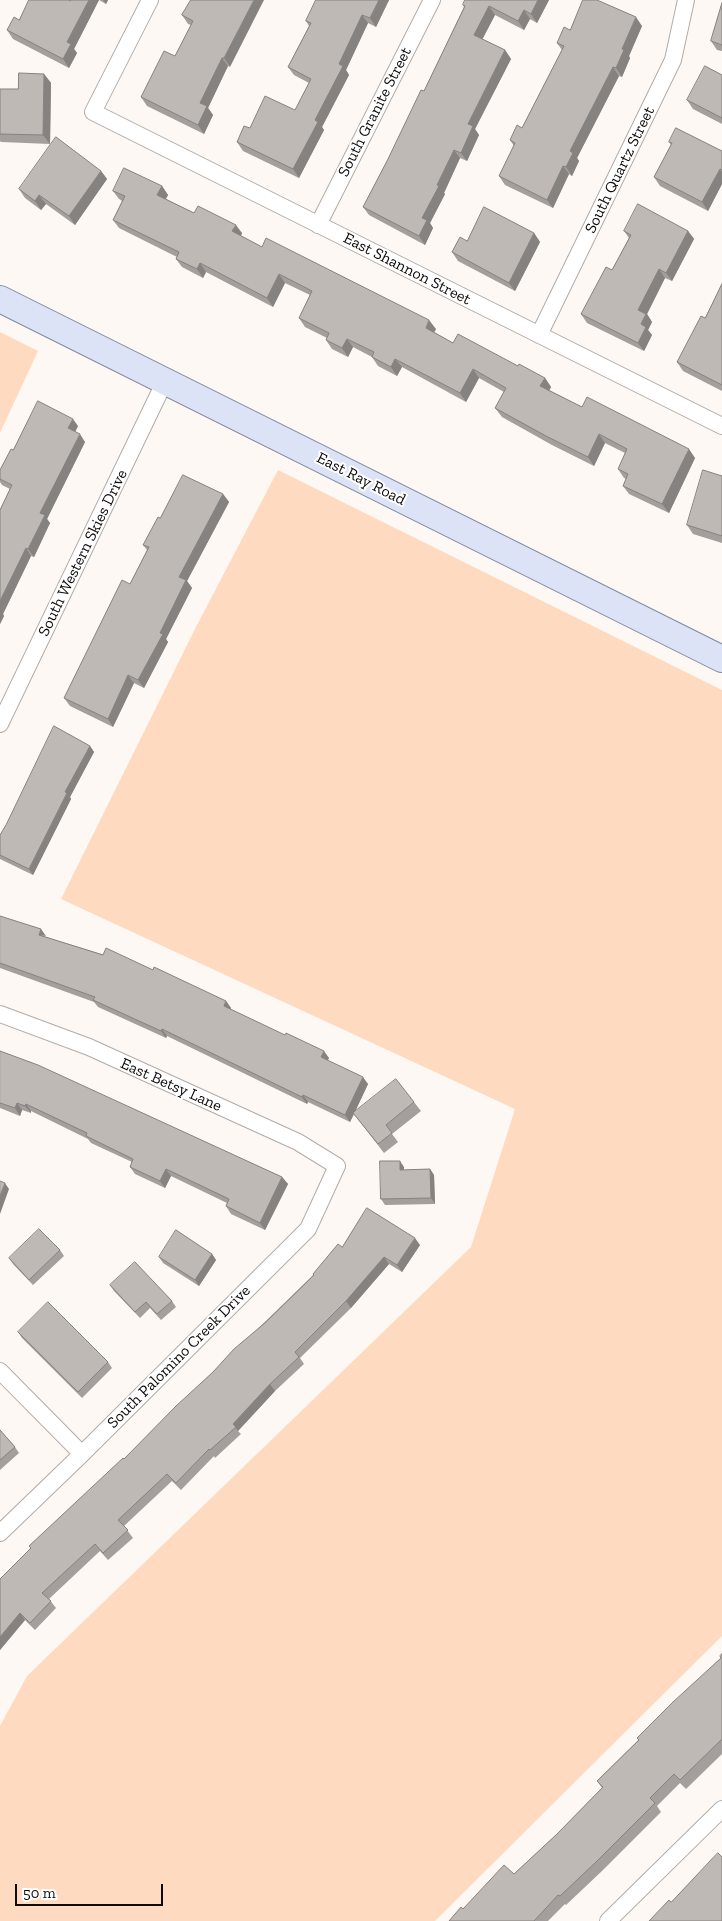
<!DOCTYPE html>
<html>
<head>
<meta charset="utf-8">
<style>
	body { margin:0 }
	#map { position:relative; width:722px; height:1921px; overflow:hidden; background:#fef8f4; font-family:"Zilla Slab",serif }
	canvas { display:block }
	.scale { position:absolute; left:15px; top:1884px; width:148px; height:22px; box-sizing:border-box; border:2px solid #0e0c0b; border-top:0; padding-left:6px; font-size:15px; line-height:18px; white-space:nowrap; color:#0e0c0b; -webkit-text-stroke:4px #fff; paint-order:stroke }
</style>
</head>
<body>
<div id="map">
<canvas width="722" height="1921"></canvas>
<div class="scale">50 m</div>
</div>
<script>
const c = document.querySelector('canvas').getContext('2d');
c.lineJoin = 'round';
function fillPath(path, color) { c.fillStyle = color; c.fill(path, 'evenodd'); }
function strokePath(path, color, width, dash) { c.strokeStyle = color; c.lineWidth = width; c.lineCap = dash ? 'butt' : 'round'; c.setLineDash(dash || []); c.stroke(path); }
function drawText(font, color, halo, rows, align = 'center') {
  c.font = font + ' "Zilla Slab",serif'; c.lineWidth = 4; c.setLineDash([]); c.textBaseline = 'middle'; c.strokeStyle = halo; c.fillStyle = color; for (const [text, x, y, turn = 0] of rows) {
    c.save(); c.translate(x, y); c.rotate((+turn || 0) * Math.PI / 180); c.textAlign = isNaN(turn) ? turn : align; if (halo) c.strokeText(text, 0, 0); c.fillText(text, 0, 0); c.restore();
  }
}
const green = new Path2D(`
	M0,332L38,351L0,433Z
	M278,470L722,690V1636L435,1921H0V1726L27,1676L471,1247L515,1109L61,899L196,627Z`);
const street = new Path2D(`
	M150,0L93,112L722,426
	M318,225L432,0
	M539,335L673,60L686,0
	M0,724L165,381
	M0,1014L89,1047L298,1142L337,1166L308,1229L82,1454L0,1533
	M0,1371L82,1454
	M608,1921L722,1809`);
const primary = new Path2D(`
	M0,299L722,659`);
const wall = new Path2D(`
	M71,0H108L106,4L99,0L74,49L77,53L69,68L13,39L7,30L19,20L70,1Z
	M191,0L230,67L228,66L208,108L213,115L204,134L147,106L141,97L175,56L191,25L188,24L182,15Z
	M316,0H389L376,27L368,23L346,70L349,75L322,127L324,130L299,178L243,151L237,142L250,128L295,110L309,83L294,75L288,67L309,26L306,21Z
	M549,0L537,23L530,19L524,30L495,15L482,39L505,50L511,59L475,129L479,135L467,161L460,158L444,193L445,194L430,223L433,228L425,245L369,215L363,207L424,91L464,7L463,5Z
	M722,3V51L717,50L711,41Z
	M642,26L629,56L630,58L622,77L619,76L577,158L579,161L572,176L569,174L553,208L505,185L499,176L514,146L510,140L522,128L562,50L557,43L570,30Z
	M44,74L51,83L50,144L1,142L0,141V89H18Z
	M722,75V124L693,109L687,100Z
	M669,142L722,151V184L708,211L660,186L654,177L671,145Z
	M101,171L107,179L75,225L46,204L41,210L25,198L19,189Z
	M162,186L168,195L166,199L194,213L242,233L241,236L262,247L436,329L434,332L453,343L518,366L545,378L551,387L549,390L582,407L695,458L669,513L629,494L623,486L626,479L624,478L618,469L625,453L605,443L594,466L552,445L502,417L495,408L504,392L479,378L466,402L402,367L397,376L378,366L372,357L353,347L348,357L332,349L326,340L327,338L305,327L299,318L310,295L285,283L273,307L206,272L203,278L182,267L176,259L177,257L119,228L113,220L122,201L119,199L113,191Z
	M624,231H688L694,239L672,281L665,278L647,314L652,322L648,330L652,335L644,351L587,323L581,314L612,270L629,238Z
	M534,233L540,242L515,291L458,261L452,252L467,241Z
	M722,284V391L683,371L677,362L705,318Z
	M78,426L75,432L85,442L47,519L50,523L34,557L31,556L3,614L4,616L0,624V510L10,489L2,485L0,482V470L13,450Z
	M722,476V543L693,534L687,525Z
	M223,494L229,502L187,581L192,588L166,639L168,642L144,688L134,683L113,727L70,706L64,698L130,584L147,550L143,545L160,518Z
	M90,746L94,752L70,797L71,799L33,875L0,859V835Z
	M0,916L46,937L153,970L226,1001L231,1008L230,1010L329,1058L327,1060L368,1084L355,1112L414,1102L421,1111L392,1134L398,1142L384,1153L354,1114L350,1122L308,1102L307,1104L167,1036L166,1038L98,1007L94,1002L0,968Z
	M0,1051L282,1177L288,1184L265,1230L231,1214L226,1206L227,1203L171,1176L165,1188L135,1174L130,1167L132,1162L91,1143L88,1139L31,1111V1113L22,1110L20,1116L0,1108Z
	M404,1167V1170L430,1169L434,1175L435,1204L385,1205L381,1199Z
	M420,1245L402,1272L389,1264L351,1308L300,1358L304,1364L275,1391L238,1431L241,1434L215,1458L214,1456L181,1490L172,1481L124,1526L133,1538L108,1560L100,1551L49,1599L56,1608L35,1630L25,1620L0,1650V1579L342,1247Z
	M60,1250L64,1256L33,1285L13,1264L9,1258Z
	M212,1254L216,1260L199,1286L163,1263L159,1257Z
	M110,1285L172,1301L176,1307L161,1320L150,1308L140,1318L114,1291Z
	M18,1332L108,1362L112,1368L82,1398L22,1338Z
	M0,1430L15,1447L19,1453L0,1470Z
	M722,1654V1754L686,1789L680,1783L657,1806L661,1812L602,1871L566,1905L565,1904L548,1921H449L463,1909L514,1874L557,1834L602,1788L597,1781L721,1658Z`);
const shadedWall = new Path2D(`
	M89,0H99L74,49L77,53L69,68L63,59L67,42Z
	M103,0H108L106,4Z
	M254,0H264L230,67L224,58Z
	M379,0H389L376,27L370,18Z
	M538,0H549L537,23L531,14Z
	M489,6L495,15L480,44L474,35Z
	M524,10L530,19L524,30L518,21Z
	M362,15L368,23L346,70L349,75L322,127L324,130L299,178L293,169L339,64Z
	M636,17L642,26L629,56L630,58L622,77L616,68L622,49Z
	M505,50L511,59L475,129L479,135L467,161L461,153L468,124Z
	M222,58L228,66L208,108L213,115L204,134L198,125L200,103Z
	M613,67L619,76L577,158L579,161L572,176L566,167L570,151Z
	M44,74L51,83L50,144L43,135Z
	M454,150L460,158L444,193L445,194L430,223L433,228L425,245L419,236L422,218Z
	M563,166L569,174L553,208L547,200Z
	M720,169L722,172V184L708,211L702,202Z
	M101,171L107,179L75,225L69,216Z
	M162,186L168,195L163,203L157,195Z
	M39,195L46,204L41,210L35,201Z
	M236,225L242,233L239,240L232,231Z
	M688,231L694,239L672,281L666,273Z
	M534,233L540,242L515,291L509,283Z
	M200,263L206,272L203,278L197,269Z
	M659,269L665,278L647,314L652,322L648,330L652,335L644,351L638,343L641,324L638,310Z
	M279,274L285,283L273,307L267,298Z
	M429,320L436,329L432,336L426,328Z
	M347,339L353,347L348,357L342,348Z
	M395,359L402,367L397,376L391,367Z
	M473,369L479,378L466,402L460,393Z
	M545,378L551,387L547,395L540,386Z
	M73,419L78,426L73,436L68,428Z
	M80,434L85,442L47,519L50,523L34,557L28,549L40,513Z
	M599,434L605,443L594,466L588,457Z
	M689,449L695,458L669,513L662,504Z
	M223,494L229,502L187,581L192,588L166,639L168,642L144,688L138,680L160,633L179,577Z
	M26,548L31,556L3,614L4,616L0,624V601Z
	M128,675L134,683L113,727L108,719Z
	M90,746L94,752L70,797L71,799L33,875L29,869L65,792Z
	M41,929L46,936L39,935Z
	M226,1001L231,1008L229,1013L224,1006Z
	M162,1029L167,1036L166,1038L161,1031Z
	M324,1051L329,1058L326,1064L321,1057Z
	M363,1077L368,1084L350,1122L345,1115Z
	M303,1095L308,1102L307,1104L302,1097Z
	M17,1103L22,1110L20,1116L15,1108Z
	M26,1104L31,1111V1113L25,1106Z
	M400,1161L404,1167V1176L400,1170Z
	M166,1169L171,1176L165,1188L160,1181Z
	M430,1169L434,1175L435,1204L431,1198Z
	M282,1177L288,1184L265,1230L260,1223Z
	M5,1183L9,1189L0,1214V1196Z
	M415,1238L420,1245L402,1272L397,1265Z
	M212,1254L216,1260L199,1286L195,1280Z
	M384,1257L389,1264L351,1308L346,1301Z
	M270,1384L275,1391L238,1431L233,1424Z
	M20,1613L25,1620L0,1650V1637Z`);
const building = new Path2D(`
	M29,0H68L70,1L71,0H89L67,42L71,44L63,59L7,30L14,17L19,20Z
	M191,0H254L224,58H222L200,103L207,106L198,125L141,97L164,51L175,56L193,21L182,15Z
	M316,0H379L370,18L362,15L339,64L343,66L315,120L318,122L293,169L237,142L244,126L250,128L265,96L295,110L311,79L288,67L311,23L306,21Z
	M465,0H538L531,14L524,10L518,21L489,6L474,35L505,50L468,124L473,126L461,153L454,150L437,185L439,186L422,218L427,220L419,236L363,207L388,159L421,90L424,91L465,6L463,5Z
	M583,0H597L636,17L622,49L624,50L616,68L613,67L570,151L573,153L566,167L563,166L547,200L499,176L515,143L510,140L517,125L522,128L564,46L557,43L564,27L570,30Z
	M722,3V45L711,41Z
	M705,66L722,75V118L687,100Z
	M19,73L44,74L43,135L0,134V89H18Z
	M676,128L722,151V170L720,169L702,202L654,177L672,143L669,142Z
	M56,137L101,171L69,216L39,195L35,201L19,189Z
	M124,168L162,186L157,195L194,213L198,206L236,225L232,231L262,247L266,238L429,320L426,328L453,343L458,334L518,366L519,364L545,378L540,386L582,407L587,397L689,449L662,504L623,486L628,474L618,469L627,449L599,434L588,457L546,436L495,408L506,388L473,369L460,393L395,359L391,367L372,357L374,352L347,339L342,348L326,340L329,333L299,318L312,291L279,274L267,298L200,263L197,269L176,259L179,252L113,220L125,196L113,191Z
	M638,204L688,231L666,273L659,269L638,310L646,314L641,324L646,327L638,343L581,314L606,267L612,270L631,235L624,231Z
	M484,207L534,233L509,283L452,252L460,237L467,241Z
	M722,284V385L677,362L701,316L705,318Z
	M38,401L73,419L68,428L80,434L40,513L45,515L28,549L26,548L0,601V510L12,485L0,479V470L11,449L13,450Z
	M703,470L722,476V536L687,525Z
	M183,475L223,494L179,577L186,580L160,633L163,634L138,680L128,675L108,719L64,698L122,580L130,584L149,547L143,545L158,517L160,518Z
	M54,726L90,746L65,792L67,793L29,869L0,855V835L6,825Z
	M0,916L41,929L39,935L103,955L106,948L153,970L154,967L226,1001L224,1006L285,1035L286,1033L324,1051L321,1057L363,1077L345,1115L303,1095L302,1097L162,1029L161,1031L93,1000L95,997L0,963Z
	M0,1051L38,1065L282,1177L260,1223L226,1206L229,1199L166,1169L160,1181L130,1167L133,1159L86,1136L87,1133L26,1104L25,1106L17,1103L15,1108L0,1103Z
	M396,1079L414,1102L386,1125L392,1133L378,1144L353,1113Z
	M380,1161H400V1170L430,1169L431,1198L381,1199Z
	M0,1181L5,1183L0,1196Z
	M367,1208L415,1238L397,1265L384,1257L346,1301L295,1352L299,1357L270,1384L233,1424L236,1427L210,1450L209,1449L176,1483L167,1474L118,1520L128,1530L103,1553L95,1544L42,1593L51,1601L30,1623L20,1613L0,1637V1579L31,1548L29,1546L123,1458L124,1459L176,1406L213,1372L234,1349L266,1322L314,1275L313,1274L338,1244L342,1247Z
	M39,1229L60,1250L29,1280L9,1258Z
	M176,1230L212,1254L195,1280L159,1257Z
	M135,1262L172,1301L157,1314L146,1302L135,1312L110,1285Z
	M48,1302L108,1362L78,1392L18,1332Z
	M0,1430L15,1447L0,1460Z
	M722,1654V1739L680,1780L674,1774L650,1798L655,1803L596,1862L560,1896L558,1895L534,1921H449L461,1907L463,1909L504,1865L514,1874L557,1834L603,1787L597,1781L639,1740L637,1738L673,1702L721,1658L720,1656Z
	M718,1853L722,1857V1921H649L669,1900L671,1902Z`);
const streetNames = [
	["South Granite Street",375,112,-63],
	["South Quartz Street",620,170,-64],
	["East Shannon Street",407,269,27],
	["East Ray Road",361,479,27],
	["South Western Skies Drive",83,553,-64],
	["East Betsy Lane",171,1085,24],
	["South Palomino Creek Drive",179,1357,-45]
];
fillPath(green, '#fedac0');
strokePath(street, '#b1aca8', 18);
strokePath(primary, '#848ba0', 28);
strokePath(street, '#fff', 16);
strokePath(primary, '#dce3f7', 26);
fillPath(wall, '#a49f9c');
fillPath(shadedWall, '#86827f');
fillPath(building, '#bfb9b5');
strokePath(building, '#86827f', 1);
drawText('16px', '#0e0c0b', '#fff', streetNames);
</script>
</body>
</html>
